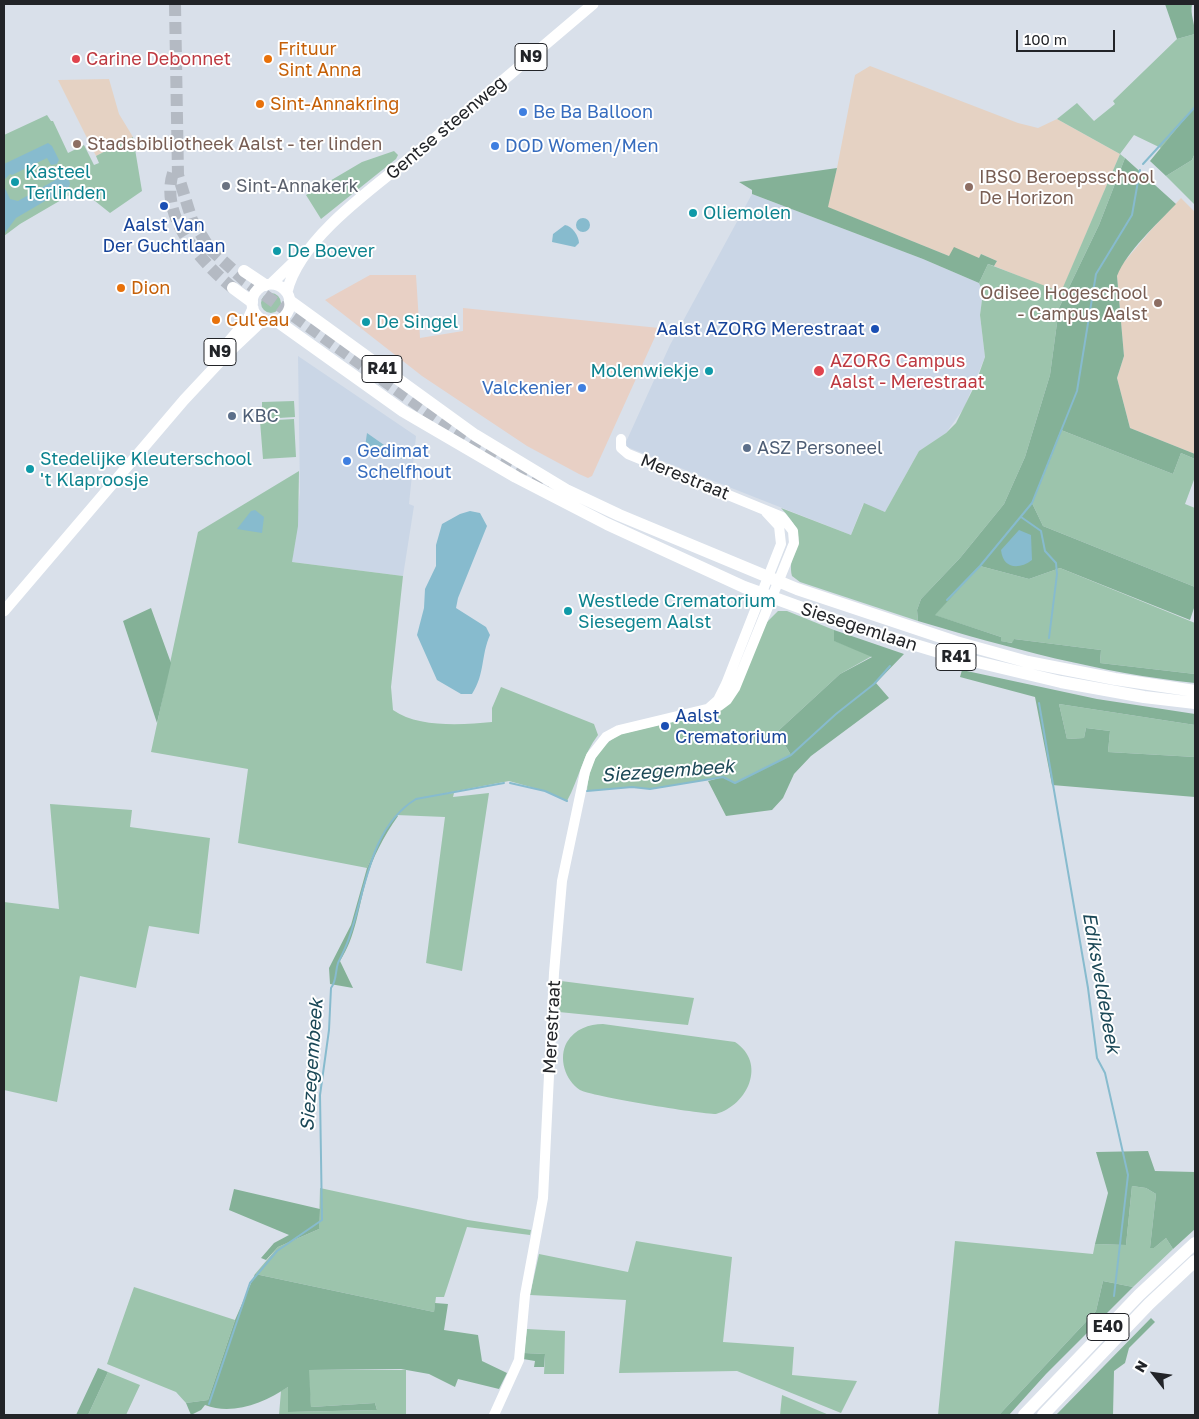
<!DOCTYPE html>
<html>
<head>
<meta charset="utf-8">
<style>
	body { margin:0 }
	#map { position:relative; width:1199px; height:1419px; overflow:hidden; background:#d9e0ea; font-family:"Golos Text",sans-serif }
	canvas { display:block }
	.frame { position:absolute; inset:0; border:5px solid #222428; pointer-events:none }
	.north { position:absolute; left:1129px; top:1349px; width:50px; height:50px; -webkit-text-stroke:4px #fff; paint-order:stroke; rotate:300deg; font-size:14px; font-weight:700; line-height:20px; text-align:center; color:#222428 }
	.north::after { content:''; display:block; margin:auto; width:18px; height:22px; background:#222428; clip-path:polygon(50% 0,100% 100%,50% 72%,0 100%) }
	.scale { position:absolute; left:1016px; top:30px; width:99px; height:22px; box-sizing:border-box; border:2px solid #222428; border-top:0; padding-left:6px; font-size:15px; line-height:18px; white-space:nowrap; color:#222428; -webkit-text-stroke:4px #fff; paint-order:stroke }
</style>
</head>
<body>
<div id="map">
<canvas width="1199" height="1419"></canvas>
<div class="frame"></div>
<div class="north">N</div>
<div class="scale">100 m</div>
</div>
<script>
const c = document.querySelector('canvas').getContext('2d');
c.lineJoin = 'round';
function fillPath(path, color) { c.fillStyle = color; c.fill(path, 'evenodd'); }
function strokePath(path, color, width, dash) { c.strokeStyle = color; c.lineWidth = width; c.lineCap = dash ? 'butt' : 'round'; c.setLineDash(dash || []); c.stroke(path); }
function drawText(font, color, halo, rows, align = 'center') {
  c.font = font + ' "Golos Text",sans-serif'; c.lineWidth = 4; c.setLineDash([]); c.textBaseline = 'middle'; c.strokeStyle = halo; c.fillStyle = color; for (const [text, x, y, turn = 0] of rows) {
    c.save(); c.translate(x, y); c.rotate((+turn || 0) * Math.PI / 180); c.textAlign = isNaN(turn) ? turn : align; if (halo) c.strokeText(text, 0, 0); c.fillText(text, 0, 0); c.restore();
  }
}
const commercial = new Path2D(`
	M370,275H416L420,338L463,331V308L659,328L592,476L588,478L579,474L527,446L422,376L325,300Z`);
const built = new Path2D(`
	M752,194L923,259L979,283L983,292L980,315L985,357L964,408L946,433L919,451L885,512L863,504L851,535L627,447L626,442L670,345Z
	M298,356L416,436L409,504L414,506L403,576L292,562L300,493Z`);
const education = new Path2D(`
	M870,66L1018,123L1038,128L1057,119L1120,154L1061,293L994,266L997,261L981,254L979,258L949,256L827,207L837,168L855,75Z
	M109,79L119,114L133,137L96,156L58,80Z
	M1181,198L1195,212V454L1130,428L1117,378L1124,356L1117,276L1120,267L1151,230Z`);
const green = new Path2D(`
	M1195,34V106L1161,148L1134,135L1120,154L1125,158L1099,225L1059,308L1050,375L1025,457L1004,504L960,558L921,599L917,610L918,621L800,582L792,576C786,543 816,546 781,508L851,535L864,503L885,512L919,451L946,433L956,423L975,385L985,357L980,315L983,292L979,283L988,264L1061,292L1120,154L1057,119L1077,103L1094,121L1115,104L1113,101L1177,39Z
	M47,115L51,121H53L68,153L84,145L94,165L99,163L96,156L133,137L142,191L110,213L80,189L20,224L4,236V135Z
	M394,151L398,155L396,159L321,219L306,195L362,162Z
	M1195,153V205L1166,176L1192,160Z
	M261 303a10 10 0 1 1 20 0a10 10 0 1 1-20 0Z
	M294,401L295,417L262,419V402Z
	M294,419L296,457L263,459L260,421Z
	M1061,430L1173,474L1181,453L1195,459V477L1185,504L1195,508V587L1043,526L1032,503Z
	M299,471L298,526L292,562L403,576L391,687L393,710C418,728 463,725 492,722V708L501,687L594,724L598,735C583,754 579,779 567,801L545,791L509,781L441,794L454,793L453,797L489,793L462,971L426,963L445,817L396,815L381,837L367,868L238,843L248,769L151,752L198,532Z
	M980,566L1029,579L1060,568L1195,623V674L1100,663L1101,650L1014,639L1013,643L1000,641L1001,637L934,615Z
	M778,611H787L834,630L835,641L872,656L840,674L777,732L791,755L735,783L723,777L650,789L632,787L587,791C589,766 597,746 621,734L721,710L767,622Z
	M1059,704L1195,725V757L1108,752L1110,731L1086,728L1084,738L1067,739Z
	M50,804L132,810L130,827L210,838L199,934L149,926L136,988L80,976L57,1102L4,1090V902L59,909Z
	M561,981L694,998L688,1025L559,1012Z
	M603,1024L735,1042C767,1063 748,1105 716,1114C700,1114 590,1096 580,1090C565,1080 558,1058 567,1042C575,1029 589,1024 603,1024Z
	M1132,1186L1146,1188L1156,1194L1150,1248H1154L1166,1238L1173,1249L1133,1287L1103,1281L1096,1311L999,1415H938L955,1241L1093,1254L1095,1244L1126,1245Z
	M320,1188L468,1220L531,1230L530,1235L467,1227L444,1297H436L434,1312L255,1274L278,1247L319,1229Z
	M636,1241L732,1257L723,1342L794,1347L792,1375L857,1381L841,1413L737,1371L619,1373L626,1300L530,1295L539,1254L628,1272Z
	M134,1287L235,1320L208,1400L186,1403L176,1392L107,1364Z
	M527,1329L565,1331L564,1374H544L545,1354L524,1353Z
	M308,1370H406V1415H279L281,1391L288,1387V1412L377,1410L375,1403L311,1407Z
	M108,1372L140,1385L126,1415H88Z
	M782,1395L829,1415H780Z`);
const forest = new Path2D(`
	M1165,4H1192C1190,15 1195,23 1195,34L1177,39Z
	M1195,106V153L1192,160L1166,176L1150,161Z
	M1125,158L1176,204C1157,224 1127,251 1117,276L1124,356L1117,378L1130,428L1195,454V459L1181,453L1173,474L1061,430L1032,503L1043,526L1195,587V605L1190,620L1060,568L1029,579L980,566L935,615L1001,637V641L1012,643L1014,639L1101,650L1100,663L1195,674V683C1101,673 1009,648 918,621L917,610L921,599L960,558L1004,504L1025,457L1050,375L1059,308L1099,225Z
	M837,168L828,207L949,256L954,247L979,258L981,254L997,261L994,266L988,264L979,283L923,259L752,194V190L739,182Z
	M151,608L171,663L157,723L123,621Z
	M834,630L904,654L876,683L889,698L811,756L794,774L783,798L772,810L726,816L708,781L723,777L735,783L791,755L777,732L840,674L872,657L834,641Z
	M962,670L1097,699L1195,714V725L1059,704L1067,739L1084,738L1086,728L1110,731L1108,752L1195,757V797L1052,785L1035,697L960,677Z
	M396,815L398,816C384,836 372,858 366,881C358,909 356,936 340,961L353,988L330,984L329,968L351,925L367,868L381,837Z
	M1148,1151L1155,1171L1195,1172V1229L1173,1249L1166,1238L1154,1248H1150L1156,1194L1146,1188L1132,1186L1126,1245L1095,1244L1108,1193L1096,1152Z
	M234,1189L320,1209L319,1229L278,1247L266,1260L261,1258L274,1243L289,1235L229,1210Z
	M255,1274L434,1312L435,1303L448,1304L444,1330L478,1335L482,1361L507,1373L499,1389L458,1379L455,1387L429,1374L401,1369L309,1370L311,1407L375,1403L377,1410L288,1412V1387C264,1403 232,1416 205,1405L201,1410L191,1415L186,1403L208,1400L235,1320Z
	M1103,1281L1133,1287L1046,1374L1009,1415H999L1096,1311Z
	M1151,1318L1155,1322L1129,1348L1125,1363L1114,1371L1113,1415H1056Z
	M524,1353L545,1354L544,1367H534L535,1361L523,1359Z
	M98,1368L108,1372L88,1415H76Z`);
const water = new Path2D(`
	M48,143L52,146L59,160L57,164L51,165L47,158L12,175L10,174L4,180V164Z
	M59,167L63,168L70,183L69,187L16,218L4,234V186L10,199L18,201L57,179L54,173Z
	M576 225a7 7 0 1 1 14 0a7 7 0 1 1-14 0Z
	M565,225C572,226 579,236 579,243L575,247L552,242L553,234Z
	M367,433L404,459L364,454Z
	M255,510L264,517L262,533L237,529L251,511Z
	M470,511L480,513L487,526L458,598L456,608L486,627L490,635C481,655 485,674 472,694H461L437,680L417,635L424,608L425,589L436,566V545L442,524L460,514Z
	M1019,530L1031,535L1032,560C1019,570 1003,569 1001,550Z`);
const stream = new Path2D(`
	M1143,164L1195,107
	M1021,517L1041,531L1045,551L1056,563L1057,574L1049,638
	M947,600L980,566L1032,503L1077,391L1096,274L1132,215L1140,170
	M1039,703L1088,988L1097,1058L1105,1073L1128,1175L1114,1296
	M510,783L545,791L567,801
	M587,791L632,787L650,789L723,777L735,783L791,755L836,714L874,684L890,666
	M209,1404L250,1283L277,1251L322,1220L320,1095L329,1030L331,988C337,980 335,972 338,963C342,955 346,947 349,938C366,890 369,828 416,799L504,783`);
const highwayTunnel = new Path2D(`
	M175,4L178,175L192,220L210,249L245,281L440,421L497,459L549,486
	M173,173C159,217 202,263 233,288`);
const secondary = new Path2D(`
	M709,708L718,700L726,684L781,544L779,526L766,512
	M494,1415L519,1360L525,1295L543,1198L554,973L562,881L585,772L591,756L606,737L619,730L719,706L727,700L735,688L794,543L793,531L782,517L628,454L621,448V439`);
const primary = new Path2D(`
	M271,284L298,258
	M252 303a19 19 0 1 1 38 0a19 19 0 1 1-38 0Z
	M287,292C300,234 389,177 434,139C487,94 540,49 593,4
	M225,346L248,319L253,308
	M4,611L184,400L227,354L263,320`);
const highway = new Path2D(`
	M244,271L265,285
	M233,288L252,302
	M290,301L475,435L566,490L619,515L797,589L956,642L1028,662L1115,679L1195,691
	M277,321L403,411L516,477L607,524L744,587L849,625L952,656L1061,682L1144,697L1195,703
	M1024,1415L1139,1295L1195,1243
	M1043,1415L1149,1304L1195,1261`);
const markers = [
	[76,59,5,"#e0444e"],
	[268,59,5,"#e8710a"],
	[260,104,5,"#e8710a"],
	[523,112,5,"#3f7fe0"],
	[77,144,5,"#8d6e63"],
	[495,146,5,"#3f7fe0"],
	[15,182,5,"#0f9aa8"],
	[226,186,5,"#6b7280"],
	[969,187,5,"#8d6e63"],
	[164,206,5,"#1a4fb4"],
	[693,213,5,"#0f9aa8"],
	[277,251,5,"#0f9aa8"],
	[121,288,5,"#e8710a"],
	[1158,303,5,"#8d6e63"],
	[216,320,5,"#e8710a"],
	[366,322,5,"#0f9aa8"],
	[875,329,5,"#1a4fb4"],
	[709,371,5,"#0f9aa8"],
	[819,371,6,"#e0444e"],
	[582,388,5,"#3f7fe0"],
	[232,416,5,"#5c6f8a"],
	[747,448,5,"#5c6f8a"],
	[347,461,5,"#3f7fe0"],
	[30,469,5,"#0f9aa8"],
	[568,611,5,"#0f9aa8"],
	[665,726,5,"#1a4fb4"]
];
const shields = [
	[531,57,32],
	[220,352,32],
	[382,369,40],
	[956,657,40],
	[1108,1327,42]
];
const shieldNames = [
	["N9",531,57],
	["N9",220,352],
	["R41",382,369],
	["R41",956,657],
	["E40",1108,1327]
];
const foodNames = [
	["Frituur",278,49],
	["Sint Anna",278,70],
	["Sint-Annakring",270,104],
	["Dion",131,288],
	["Cul'eau",226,320]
];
const healthNames = [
	["Carine Debonnet",86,59],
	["AZORG Campus",830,361],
	["Aalst - Merestraat",830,382]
];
const shopNames = [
	["Be Ba Balloon",533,112],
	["DOD Women/Men",505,146],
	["Valckenier",572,388,"right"],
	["Gedimat",357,451],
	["Schelfhout",357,472]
];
const streetNames = [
	["Gentse steenweg",446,128,-40],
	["Merestraat",685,477,22],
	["Siesegemlaan",859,627,18],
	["Merestraat",552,1027,-87]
];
const educationNames = [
	["Stadsbibliotheek Aalst - ter linden",87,144],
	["IBSO Beroepsschool",979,177],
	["De Horizon",979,198],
	["Odisee Hogeschool",1148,293,"right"],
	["- Campus Aalst",1148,314,"right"]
];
const cultureNames = [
	["Kasteel",25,172],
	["Terlinden",25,193],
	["Oliemolen",703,213],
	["De Boever",287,251],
	["De Singel",376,322],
	["Molenwiekje",699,371,"right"],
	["Stedelijke Kleuterschool",40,459],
	["'t Klaproosje",40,480],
	["Westlede Crematorium",578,601],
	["Siesegem Aalst",578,622]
];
const worshipNames = [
	["Sint-Annakerk",236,186]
];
const transitNames = [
	["Aalst Van",164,225],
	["Der Guchtlaan",164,246],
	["Aalst AZORG Merestraat",865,329,"right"],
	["Aalst",675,716,"left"],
	["Crematorium",675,737,"left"]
];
const serviceNames = [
	["KBC",242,416],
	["ASZ Personeel",757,448]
];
const waterNames = [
	["Siezegembeek",668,771,-4],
	["Ediksveldebeek",1101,983,80],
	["Siezegembeek",312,1065,-86]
];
fillPath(commercial, '#e8d0c5');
fillPath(built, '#cad6e6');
fillPath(education, '#e5d2c3');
fillPath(green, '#9cc4ac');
fillPath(forest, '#84b197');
fillPath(water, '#87bbce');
strokePath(stream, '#87bbce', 2);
strokePath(highwayTunnel, '#b4bac3', 12, [12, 6]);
strokePath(secondary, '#fff', 10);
strokePath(primary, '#fff', 11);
strokePath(highway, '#fff', 12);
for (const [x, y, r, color] of markers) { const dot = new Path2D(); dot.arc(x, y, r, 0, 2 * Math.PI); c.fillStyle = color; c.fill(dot); strokePath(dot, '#fff', 2); }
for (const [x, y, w] of shields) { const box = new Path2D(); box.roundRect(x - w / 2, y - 13.5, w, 27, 4); c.fillStyle = '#fff'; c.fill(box); strokePath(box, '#222428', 1); }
drawText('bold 16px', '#222428', null, shieldNames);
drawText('18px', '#c56008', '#fff', foodNames, 'left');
drawText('18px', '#be3a42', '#fff', healthNames, 'left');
drawText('18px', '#366cbe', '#fff', shopNames, 'left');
drawText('18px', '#222428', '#fff', streetNames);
drawText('18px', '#785e54', '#fff', educationNames, 'left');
drawText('18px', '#0d838f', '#fff', cultureNames, 'left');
drawText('18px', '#5b616d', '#fff', worshipNames, 'left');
drawText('18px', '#164399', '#fff', transitNames);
drawText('18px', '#4e5e75', '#fff', serviceNames, 'left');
drawText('italic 19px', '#1b4857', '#fff', waterNames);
</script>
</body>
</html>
